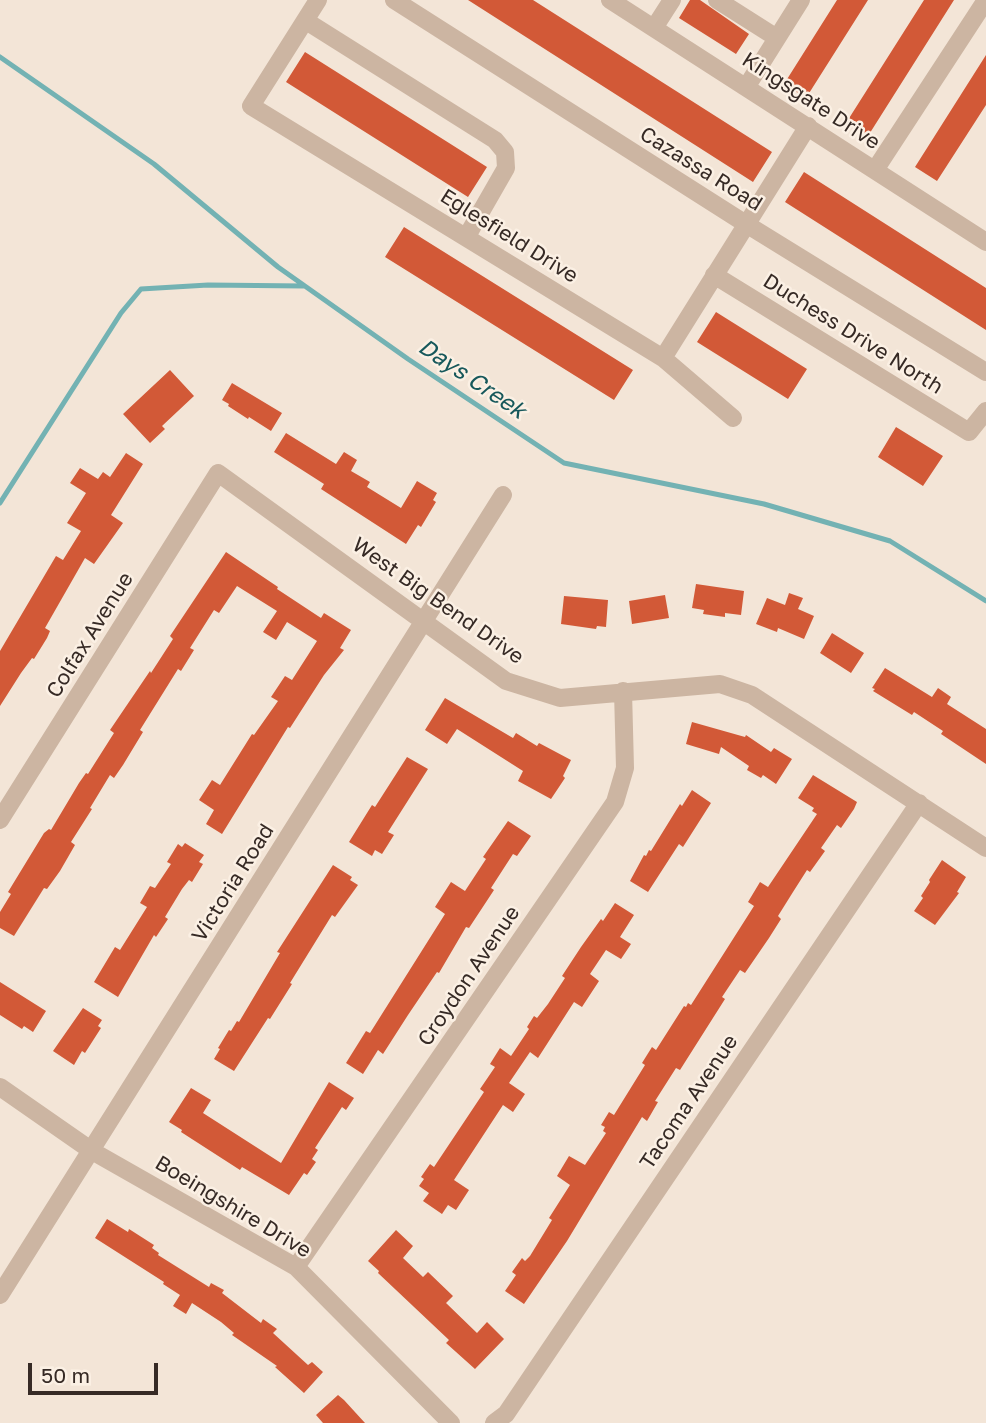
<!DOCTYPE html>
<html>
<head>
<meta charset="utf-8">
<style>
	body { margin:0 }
	#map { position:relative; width:986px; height:1423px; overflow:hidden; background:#f3e5d7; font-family:"Golos Text",sans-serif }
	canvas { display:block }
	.scale { position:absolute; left:28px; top:1363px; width:130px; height:32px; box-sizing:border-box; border:4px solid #362a25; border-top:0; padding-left:9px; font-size:21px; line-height:24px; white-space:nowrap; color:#362a25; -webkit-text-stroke:5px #fbf0e4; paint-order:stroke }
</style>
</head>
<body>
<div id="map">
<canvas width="986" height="1423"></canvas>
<div class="scale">50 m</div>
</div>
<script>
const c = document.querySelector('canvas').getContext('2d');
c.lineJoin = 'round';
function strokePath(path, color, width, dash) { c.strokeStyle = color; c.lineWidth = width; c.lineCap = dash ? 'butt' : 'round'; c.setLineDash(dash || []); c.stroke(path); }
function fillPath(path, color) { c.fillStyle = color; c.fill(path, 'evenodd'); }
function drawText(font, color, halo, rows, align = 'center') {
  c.font = font + ' "Golos Text",sans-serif'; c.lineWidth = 5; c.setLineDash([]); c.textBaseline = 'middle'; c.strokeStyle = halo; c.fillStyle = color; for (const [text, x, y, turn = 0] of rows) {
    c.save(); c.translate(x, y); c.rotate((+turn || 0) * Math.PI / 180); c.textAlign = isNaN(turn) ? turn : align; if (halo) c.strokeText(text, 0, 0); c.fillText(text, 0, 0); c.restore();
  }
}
const stream = new Path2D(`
	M0,57L154,164L278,267L408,359L564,463L764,504L890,541L986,601
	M0,503L121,313L141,289L208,285L304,286`);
const building = new Path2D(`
	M468,0H533L772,152L753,182Z
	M690,0H700L749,34L736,54L679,18Z
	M837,0H868L806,98L784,84Z
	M924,0H954L868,136L846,123Z
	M305,52L487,167L468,197L286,82Z
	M986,55V105L937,181L915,167Z
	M804,172L986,288V330L785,202Z
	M404,227L633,370L614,400L385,257Z
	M716,312L807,369L788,399L697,342Z
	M170,370L194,396L162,426L165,429L150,443L123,414Z
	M232,383L282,413L271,431L249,417L248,419L228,406L229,404L222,400Z
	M896,427L943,456L923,486L878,457Z
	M286,433L336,464L344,452L357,460L351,471L370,482L367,487L401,508L417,481L437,493L433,500L436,502L421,527L418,525L406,544L321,489L324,484L274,452Z
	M126,453L143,464L111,515L123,523L94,564L85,558L45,628L50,631L47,638L34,659L32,658L21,673L0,706V651L56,556L63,560L81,531L67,523L86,493L70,483L80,468L98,479L103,472L110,477Z
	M226,552L278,587L277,589L321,618L324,613L351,630L340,648L344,650L324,675L290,728L288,727L222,834L206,824L214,810L199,800L212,780L220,785L252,734L254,735L278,701L271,697L285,676L292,680L317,641L287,622L276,640L263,632L277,611L237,586L219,613L214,610L190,648L194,650L181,671L178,669L140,730L143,732L123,765L114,778L110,775L90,808L92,809L71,842L75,845L60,871L47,889L44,888L14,936L0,928V912L11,894L8,892L44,833L49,829L51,830L79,783L86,773L88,774L114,733L110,730L150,671L151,673L173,639L170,636Z
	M696,584L744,591L741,615L725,613V617L703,614L704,610L692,608Z
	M789,593L803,598L798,609L814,616L804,639L778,628L777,632L756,624L767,598L785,605Z
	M665,595L669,618L632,624L629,601Z
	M564,596L608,600L606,627L597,626L596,629L561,624Z
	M832,633L864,653L851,673L820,653Z
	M885,668L932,697L938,688L951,697L947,704L986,729V764L941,734L943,731L914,712L912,715L873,691L875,689L872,688Z
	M445,698L513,738L516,733L537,746L539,743L571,760L563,776L565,778L551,799L518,781L523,771L457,729L447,744L425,730Z
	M692,722L745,737L746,735L771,752L774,748L792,759L776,784L763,775L761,778L747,770L749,766L721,747L719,754L686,744Z
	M407,757L428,769L388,832L394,835L382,854L375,850L372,856L349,842L372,805L375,807Z
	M813,775L857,802L854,809L841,828L837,825L821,848L825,851L810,872L807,870L793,892L778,916L781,919L769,938L745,973L740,970L722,997L725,999L680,1070L676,1068L655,1101L658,1102L647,1121L642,1117L567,1241L524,1304L505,1291L516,1275L512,1272L522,1258L525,1261L530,1256L552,1220L549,1218L570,1185L557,1176L569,1156L585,1165L606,1133L603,1131L605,1127L601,1125L609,1112L614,1115L645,1065L642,1063L652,1047L656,1050L684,1006L686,1007L688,1003L691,1005L754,906L748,902L760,882L768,887L817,814L812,811L814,808L798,798Z
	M692,790L711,803L683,847L679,844L648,892L630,881L644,855L646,856L649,850L651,851L680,804L682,806Z
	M508,821L531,836L517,856L513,854L491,888L494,890L469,928L466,927L439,973L437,972L408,1015L383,1054L378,1050L363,1074L346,1063L366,1031L370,1033L445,914L435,907L451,882L465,891L486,859L483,857Z
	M185,843L204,855L199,862L203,864L192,882L189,880L182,889L165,917L168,919L156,937L154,935L118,997L94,982L115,947L120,950L147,907L140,903L150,886L155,888L171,864L167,862L178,844L182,847Z
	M942,860L966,877L957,892L959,893L935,925L914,911L923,898L921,896L930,882L929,880Z
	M333,865L352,877L350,880L358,885L335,917L332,915L290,983L292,984L270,1019L268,1018L234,1071L214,1059L220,1049L218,1048L229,1030L231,1031L237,1021L239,1022L280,953L277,952Z
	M615,903L634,915L620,937L631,944L621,959L606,950L590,974L599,981L582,1007L574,1002L538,1058L530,1052L509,1083L525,1094L513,1112L503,1105L454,1180L469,1190L456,1210L448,1205L442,1214L423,1201L429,1193L419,1186L424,1179L421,1177L430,1164L434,1167L484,1092L480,1089L495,1067L490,1064L500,1048L511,1056L529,1029L527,1027L534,1016L537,1018L548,1004L565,978L562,976L581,947L601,919L603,921Z
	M0,982L46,1011L33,1032L24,1026L22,1029L0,1015Z
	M83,1008L102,1020L98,1026L101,1028L85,1053L82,1051L74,1065L53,1051Z
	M329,1082L354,1098L346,1110L342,1107L315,1148L318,1150L312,1159L316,1162L307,1175L304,1173L289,1195L242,1167L240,1170L181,1132L182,1130L169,1122L191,1088L211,1100L203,1113L281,1163Z
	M107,1219L128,1232L129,1229L154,1245L152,1248L159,1253L158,1255L209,1287L211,1283L224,1290L222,1293L261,1323L263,1319L277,1329L273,1333L308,1365L312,1362L323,1372L304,1393L275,1367L277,1366L232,1335L234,1333L221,1322L192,1303L186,1314L173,1306L180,1295L163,1284L164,1282L95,1238Z
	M396,1230L413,1246L403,1258L423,1277L428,1272L453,1296L446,1303L477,1333L487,1322L504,1339L475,1369L446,1343L449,1340L378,1273L379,1271L368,1261Z
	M338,1395L344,1400L365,1423H323L316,1415Z`);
const street = new Path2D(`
	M318,0L251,106L663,358L733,418
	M394,0L746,224L986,372
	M610,0L986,242
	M717,0L777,38
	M306,21L495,140L505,152L506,168L467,236
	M654,28L672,0
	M747,86L801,0
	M875,170L986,0
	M714,275L969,432L986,411
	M663,358L808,126
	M0,820L218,473L506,681L560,698L720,684L752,695L986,848
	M0,1087L92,1151L296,1267L451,1423
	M296,1267L615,802L625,768L623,691
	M0,1295L503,495
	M494,1423L506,1414L919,803`);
const streetNames = [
	["Kingsgate Drive",811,101,33],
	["Cazassa Road",701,169,32],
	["Eglesfield Drive",509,236,32],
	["Duchess Drive North",853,334,32],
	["West Big Bend Drive",438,601,35],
	["Colfax Avenue",90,635,-58],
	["Victoria Road",233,883,-58],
	["Croydon Avenue",469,976,-56],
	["Tacoma Avenue",689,1102,-56],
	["Boeingshire Drive",233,1207,31]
];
const waterNames = [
	["Days Creek",472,379,34]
];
strokePath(stream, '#73b2b3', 5);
fillPath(building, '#d25937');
strokePath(street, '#ccb5a2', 18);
drawText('21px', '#362a25', '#fbf0e4', streetNames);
drawText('italic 23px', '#17585b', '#fbf0e4', waterNames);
</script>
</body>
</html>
